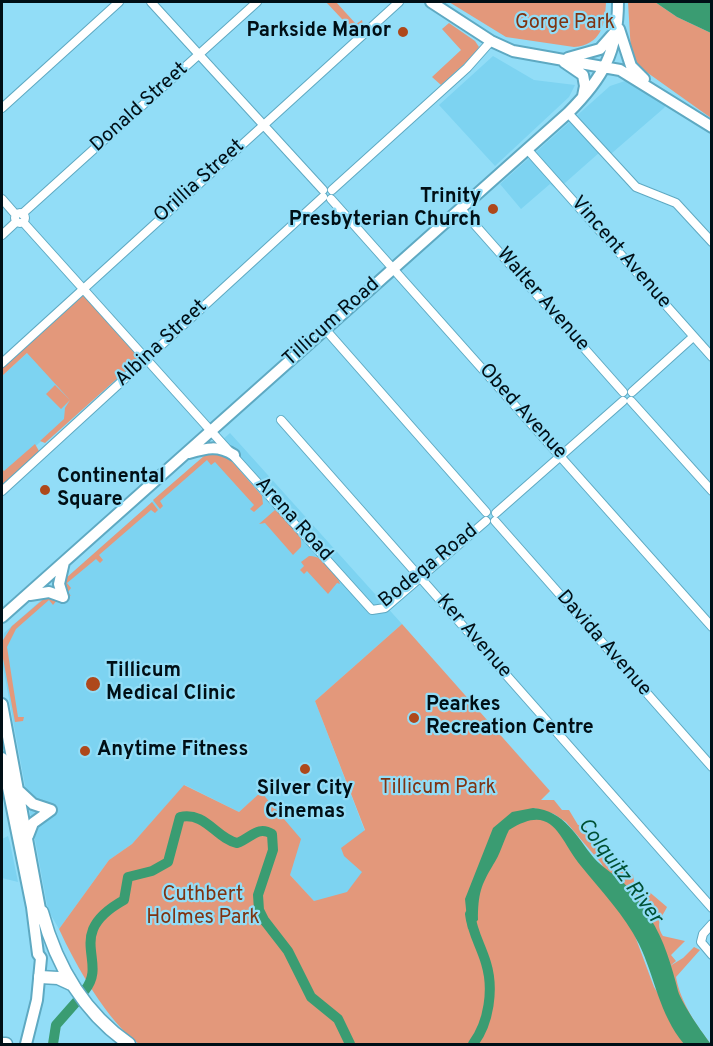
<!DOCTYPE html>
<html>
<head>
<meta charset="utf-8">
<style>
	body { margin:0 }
	#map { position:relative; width:713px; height:1046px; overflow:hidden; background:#92ddf7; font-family:Overpass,sans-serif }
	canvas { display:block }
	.frame { position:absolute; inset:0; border:3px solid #000f16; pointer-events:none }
</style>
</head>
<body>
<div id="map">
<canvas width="713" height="1046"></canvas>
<div class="frame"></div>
</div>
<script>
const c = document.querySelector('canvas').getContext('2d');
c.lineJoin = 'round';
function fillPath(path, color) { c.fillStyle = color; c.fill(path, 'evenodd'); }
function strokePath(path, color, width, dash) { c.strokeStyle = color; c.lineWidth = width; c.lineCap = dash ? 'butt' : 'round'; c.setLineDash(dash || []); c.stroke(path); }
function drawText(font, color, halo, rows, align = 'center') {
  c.font = font + ' Overpass,sans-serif'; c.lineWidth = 4.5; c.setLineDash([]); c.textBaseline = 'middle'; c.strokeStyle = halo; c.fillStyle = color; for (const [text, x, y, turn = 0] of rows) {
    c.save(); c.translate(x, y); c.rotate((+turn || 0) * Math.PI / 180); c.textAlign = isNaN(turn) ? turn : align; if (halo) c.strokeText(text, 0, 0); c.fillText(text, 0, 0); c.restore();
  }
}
const built = new Path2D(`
	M493,56L534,80L575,85L569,97L495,166L439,105Z
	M625,81L666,105L664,108L612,153L605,157L600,152L557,190L550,184L521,209L500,184L610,86Z
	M83,302L133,357L2,477V376Z
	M230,433L402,624L315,701L384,881L335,924L290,875L261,793L239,812L185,785L132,844L109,860L59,929L48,910L2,661L4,633Z
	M8,836L10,843L18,882L2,878V839Z`);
const green = new Path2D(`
	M326,2H336L356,24L362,20L363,25L355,33Z
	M449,2H606C605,25 601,45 574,47L506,37Z
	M628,2H655L677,17L711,33V118L638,66L631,52Z
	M449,23L475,41L479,47L474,55L441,85L432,77L461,50L442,29Z
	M81,295L88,298L139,356V359L45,443L40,441L64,419L65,408L70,400L27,353L2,376V367Z
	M55,385L70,400L61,409L46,394Z
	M35,444L39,451L8,481L2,484V469L4,471Z
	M215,453L229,458L262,496L263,504L254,512L250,509L254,505L215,462L211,465L207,460L160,501L163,506L160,509L153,500L204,456Z
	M152,502L158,510L155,513L151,510L99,555L103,560L100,563L96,559L67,583L71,588L68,592L71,596L66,594L63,584L65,579Z
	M275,510C286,517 304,532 301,547L293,555L265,523L259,524Z
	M309,556C322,555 337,571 340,584L337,583L328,594L307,571L304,574L300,570L304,566L301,562Z
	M46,597L58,599L53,605L49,600L16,629L7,647L18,717H24L23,721L15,722L2,653L3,640L12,626Z
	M402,624L550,791L541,800H554L562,810H569L578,825H586L585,832L596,839L603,855L614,866L633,875L635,887L642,895L647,890L667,907C661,919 655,923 663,936L685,941L671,955L676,961L670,966L683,958L694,947L700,950L676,977C680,1001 697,1027 711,1044L699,1033L601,863L566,822L554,814L534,808L559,830L632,928L654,987L689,1044H139C108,1023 75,964 59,929L109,860L132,844L184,785L239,812L261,792L301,839L290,875L314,901L347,892L362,872L344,856L341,848L365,830L315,701Z`);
const water = new Path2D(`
	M655,2H711V33L677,17Z
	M533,808C565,811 576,836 594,858C602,867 611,872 619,879C632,889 641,905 650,918C664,939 672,967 678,991C682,1004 703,1034 711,1044H684C659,1014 655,977 639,944C624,914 601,891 581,866C558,838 554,802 509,830C503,842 500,855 493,865C481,885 478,894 478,920L468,929L465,899L493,828L512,812Z`);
const river = new Path2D(`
	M470,914C472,932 481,946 486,963C494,989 489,1023 473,1044
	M85,990C109,961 63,934 124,900L128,877L152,871L168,862L180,817C205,811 217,839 237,843C251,838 258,825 272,834L273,850L258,895L259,910L264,920L288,951L311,997L338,1019L350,1044
	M53,1044L56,1025L78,1000`);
const minor = new Path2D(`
	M151,2L323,190
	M2,108L119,2
	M568,113L636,187L676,203L712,242
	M527,149L712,357
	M332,190L467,68L491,41
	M2,199L16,215
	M331,199L712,627
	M460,208L623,392
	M15 218a5 5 0 1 1 10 0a5 5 0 1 1-10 0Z
	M22,214L257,2
	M23,222L372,610L385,608L486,521
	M2,235L16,222
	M325,329L486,512
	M2,363L399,2
	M632,392L693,337
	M631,401L712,491
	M281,420L712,908
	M2,491L323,197
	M496,513L623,401
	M495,521L712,767
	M712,924L703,934L701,942L712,955`);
const major = new Path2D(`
	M431,2L491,41L513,51L620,70L712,127
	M619,29L631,66L644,79
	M568,58L600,49L615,32
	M564,62L583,75L585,86L583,96
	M189,453C207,448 218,445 234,455
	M30,595L49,592L63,597
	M63,597L59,584L64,562
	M2,617L568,113C603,78 618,52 618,2
	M2,704L42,920
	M2,758L32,907L38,954L41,958L37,1000L26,1044
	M19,791L33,804L51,810
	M28,836L33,823L51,810`);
const highway = new Path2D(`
	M42,912C56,964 83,1012 129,1044
	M40,977L58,978L71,984
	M2,1044H6`);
const markers = [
	[403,32,6,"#ae481b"],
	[493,209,6,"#ae481b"],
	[45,490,6,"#ae481b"],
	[93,684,8,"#ae481b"],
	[414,718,6,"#ae481b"],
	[85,751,6,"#ae481b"],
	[305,769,6,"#ae481b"]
];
const parkNames = [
	["Gorge Park",565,24],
	["Tillicum Park",438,789],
	["Cuthbert",203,896],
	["Holmes Park",203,919]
];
const poiNames = [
	["Parkside Manor",391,32,"right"],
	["Trinity",481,198,"right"],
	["Presbyterian Church",481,221,"right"],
	["Continental",57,478],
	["Square",57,501],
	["Tillicum",106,672],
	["Medical Clinic",106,695],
	["Pearkes",426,706],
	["Recreation Centre",426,729],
	["Anytime Fitness",97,751],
	["Silver City",305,790,"center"],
	["Cinemas",305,813,"center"]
];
const streetNames = [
	["Donald Street",140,108,-42],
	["Orillia Street",200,182,-42],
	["Vincent Avenue",620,253,49],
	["Walter Avenue",542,300,49],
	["Tillicum Road",332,323,-42],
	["Albina Street",162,344,-43],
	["Obed Avenue",522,412,48],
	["Arena Road",293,520,48],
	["Bodega Road",429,567,-39],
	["Ker Avenue",473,637,49],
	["Davida Avenue",603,644,49]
];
const waterNames = [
	["Colquitz River",619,872,53]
];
fillPath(built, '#7dd3f1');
fillPath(green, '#e3987b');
fillPath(water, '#3a9c72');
strokePath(river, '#3a9c72', 10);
strokePath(minor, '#5ea9c2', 10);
strokePath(major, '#5ea9c2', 14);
strokePath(highway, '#5ea9c2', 15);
strokePath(minor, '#fff', 8);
strokePath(major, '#fff', 10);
strokePath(highway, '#fff', 12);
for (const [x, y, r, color] of markers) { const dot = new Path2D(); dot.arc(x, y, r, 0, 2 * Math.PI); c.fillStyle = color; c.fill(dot); strokePath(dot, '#92ddf7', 2); }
drawText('20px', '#7f3311', '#92ddf7', parkNames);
drawText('bold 20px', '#000f16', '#92ddf7', poiNames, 'left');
drawText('20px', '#000f16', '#92ddf7', streetNames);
drawText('italic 21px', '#005034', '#92ddf7', waterNames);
</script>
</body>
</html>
